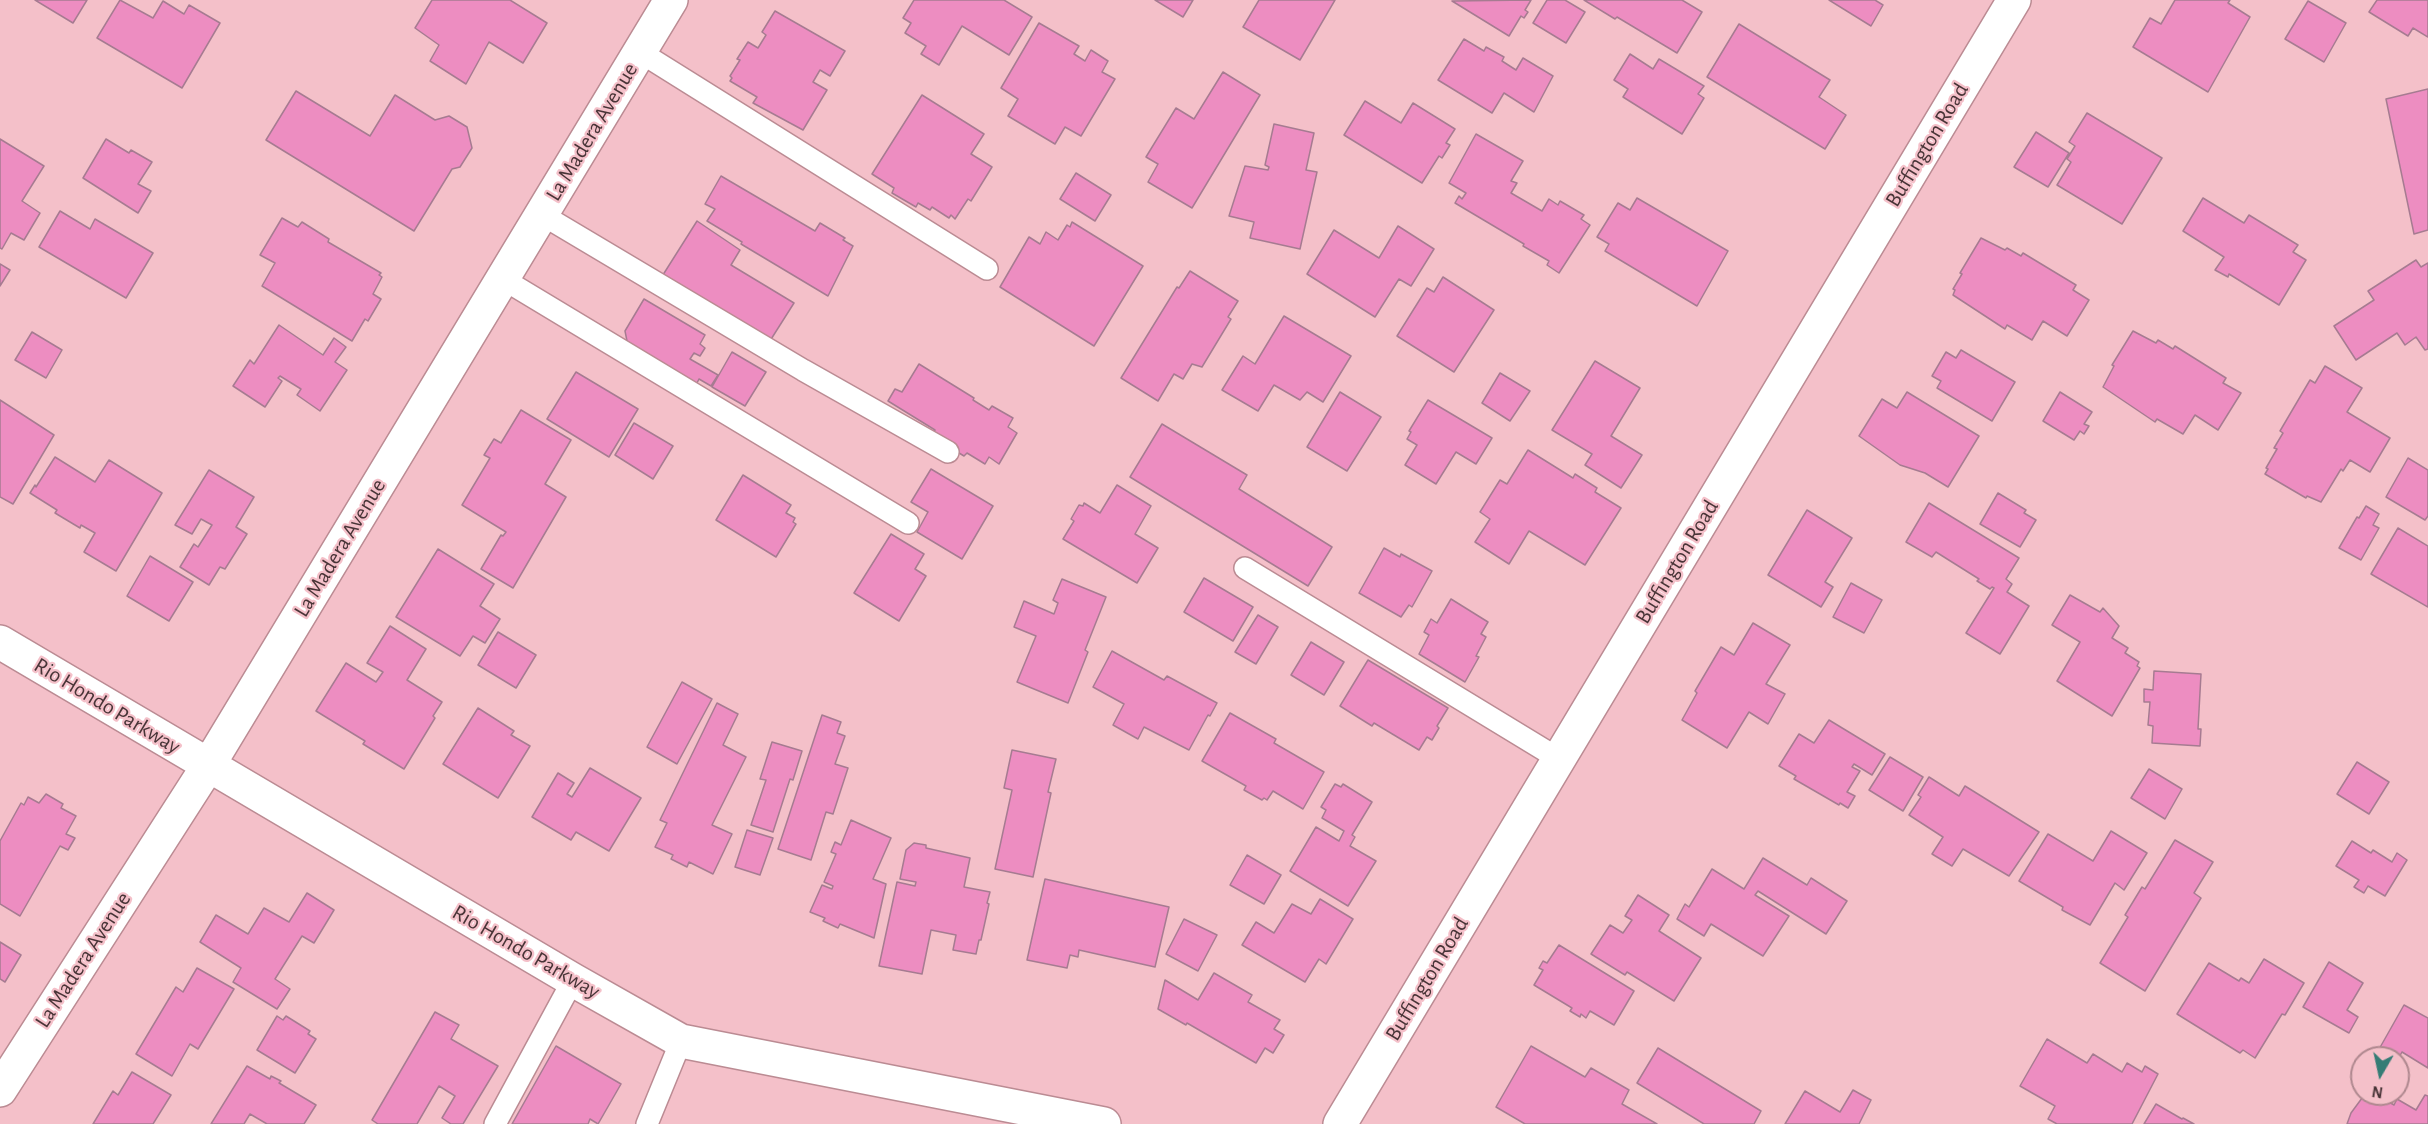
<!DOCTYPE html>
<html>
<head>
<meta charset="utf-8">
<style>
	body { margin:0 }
	#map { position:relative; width:2428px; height:1124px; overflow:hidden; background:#f4c0c9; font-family:"Alegreya Sans",sans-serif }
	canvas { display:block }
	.north { position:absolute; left:2350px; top:1046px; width:60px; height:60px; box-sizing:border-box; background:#f4c0c9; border:2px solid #af888f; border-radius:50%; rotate:189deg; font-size:16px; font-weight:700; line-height:24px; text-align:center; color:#483437 }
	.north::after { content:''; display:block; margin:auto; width:21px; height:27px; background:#357c75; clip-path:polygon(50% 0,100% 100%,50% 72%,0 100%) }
</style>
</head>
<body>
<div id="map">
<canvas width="2428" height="1124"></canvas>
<div class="north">N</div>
</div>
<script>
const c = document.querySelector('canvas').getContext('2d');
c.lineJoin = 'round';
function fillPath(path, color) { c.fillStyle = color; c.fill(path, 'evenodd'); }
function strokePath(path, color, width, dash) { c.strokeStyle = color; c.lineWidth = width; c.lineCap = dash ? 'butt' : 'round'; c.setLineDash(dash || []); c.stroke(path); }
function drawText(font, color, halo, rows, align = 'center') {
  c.font = font + ' "Alegreya Sans",sans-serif'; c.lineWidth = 4.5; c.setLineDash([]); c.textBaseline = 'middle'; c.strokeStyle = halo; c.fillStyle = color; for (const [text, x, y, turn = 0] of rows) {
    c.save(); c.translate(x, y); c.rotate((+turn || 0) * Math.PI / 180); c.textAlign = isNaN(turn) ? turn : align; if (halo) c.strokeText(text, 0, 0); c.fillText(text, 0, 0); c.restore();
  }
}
const building = new Path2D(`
	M35,0H87L73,23Z
	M120,0L153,18L163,1L184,14L189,5L220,23L182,88L97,38Z
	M432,0H510L547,23L523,63L489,42L466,84L430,61L439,45L415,28Z
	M914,0H1004L1032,17L1009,55L962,26L939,65L921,54L926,46L905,33L911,23L903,18Z
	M1155,0H1193L1183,17Z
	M1259,0H1335L1300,60L1243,27Z
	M1531,0L1525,10L1528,12L1524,18L1521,16L1509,36L1452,1Z
	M1547,0H1565L1585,12L1566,43L1533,23Z
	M1584,0H1682L1702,12L1677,53L1617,17L1615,19Z
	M1829,0H1875L1883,5L1871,26Z
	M2175,0H2230L2228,3L2250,17L2208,92L2133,47L2150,18L2161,24Z
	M2377,0H2428V37L2413,28L2408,36L2369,12Z
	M2308,1L2346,23L2324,62L2285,39Z
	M775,11L845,51L830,76L820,70L813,82L827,90L803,130L753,103L757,97L730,81L732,78L730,76L740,60L737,59L748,42L758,48L766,35L762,32Z
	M1039,23L1079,46L1074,54L1085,61L1091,50L1108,61L1102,72L1115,79L1081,136L1065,127L1055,144L1008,116L1018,99L1001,88Z
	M1739,24L1830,80L1819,97L1846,115L1825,149L1707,77Z
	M1464,39L1484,51L1486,47L1504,57L1502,61L1516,70L1523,58L1553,76L1534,112L1504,93L1492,113L1438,80Z
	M1630,54L1653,69L1659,59L1704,86L1698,94L1704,98L1682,134L1623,97L1628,89L1614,80Z
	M1223,72L1260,95L1192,208L1148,182L1158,164L1146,157L1176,108L1194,119Z
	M2428,89V230L2414,234L2386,99Z
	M296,91L370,136L395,95L435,120L449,116L467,127L472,148L460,167L452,169L414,231L266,140Z
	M922,95L984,134L971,154L992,167L971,201L968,199L955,219L951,215L949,218L932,207L930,210L918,203L916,207L892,193L894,188L872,174Z
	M1365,101L1401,123L1413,103L1455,129L1446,143L1450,145L1442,158L1439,156L1422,183L1344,135Z
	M2087,113L2162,158L2122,224L2057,185L2071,162L2067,159L2075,146L2069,142Z
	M1274,124L1314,133L1306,170L1317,172L1300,249L1250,238L1254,222L1229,216L1245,166L1268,170L1269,167L1265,165Z
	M2036,132L2069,153L2048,187L2014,167Z
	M1476,134L1523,161L1511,181L1517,183L1511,193L1542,211L1549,199L1558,205L1560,201L1584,215L1581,219L1590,225L1559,273L1547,265L1549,261L1523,246L1524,244L1455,203L1459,196L1462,199L1466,193L1449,183Z
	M0,139L44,166L22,201L40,213L24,240L11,233L2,249L0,248Z
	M106,139L129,153L131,150L152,162L138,184L151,191L138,213L83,178Z
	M1076,173L1111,195L1095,221L1060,199Z
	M721,176L815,231L820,223L845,238L843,240L853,246L828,296L741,244L742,242L707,221L715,209L705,204Z
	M1637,198L1728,251L1697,306L1605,251L1609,244L1597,237L1618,203L1630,210Z
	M2203,198L2244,223L2249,215L2298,245L2293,252L2306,260L2279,305L2229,274L2228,277L2215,270L2224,257L2183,231Z
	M60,211L90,229L95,219L153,253L126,298L39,247Z
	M282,218L298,227L302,222L329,239L328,242L381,273L379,275L382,277L373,294L381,299L368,321L365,319L352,341L262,286L275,263L260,255Z
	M697,221L740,250L731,265L794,303L768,344L661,278Z
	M1072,222L1143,266L1094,346L1000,287L1029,237L1040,244L1046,232L1058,240L1067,225L1070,227Z
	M1398,226L1434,249L1411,286L1399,279L1375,317L1307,274L1334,230L1379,258Z
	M1981,238L2005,250L2007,248L2021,256L2023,253L2076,285L2073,290L2089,300L2067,336L2043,321L2032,340L2007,325L2005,329L1953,295L1955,290L1953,289L1962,274L1960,273Z
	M2416,260L2421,267L2428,263V349L2425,350L2416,337L2405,345L2397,333L2356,360L2334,326L2374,300L2368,291Z
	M0,264L10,270L0,286Z
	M1190,271L1238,301L1228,317L1231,319L1202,367L1192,364L1183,379L1174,374L1158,401L1121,378L1177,287L1179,288Z
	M1443,277L1494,310L1454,372L1397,336L1427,288L1434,292Z
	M644,299L705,335L700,344L705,348L700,356L694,353L690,359L718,375L711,386L699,379L695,387L628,346L625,331Z
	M1284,316L1351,356L1323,402L1307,392L1300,400L1274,385L1258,411L1222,390L1243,356L1255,364Z
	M279,325L323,355L334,338L346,347L335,362L347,370L320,411L297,395L301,389L280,376L278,378L282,381L265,407L233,386L250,360L254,364Z
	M2133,331L2156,343L2158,340L2173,349L2175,346L2226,378L2223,383L2241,393L2218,430L2195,415L2183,434L2157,419L2155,422L2103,387L2114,366L2112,365Z
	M32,332L62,350L46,378L15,360Z
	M1961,350L2015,382L1992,421L1937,388L1941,381L1932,376L1946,352L1956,358Z
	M732,352L766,372L745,406L712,387Z
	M1595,361L1640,388L1611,436L1642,455L1621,488L1585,465L1592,454L1552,430Z
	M919,364L974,398L973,400L989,410L992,406L1013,418L1008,427L1017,433L999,464L989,457L985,464L967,453L964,456L931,436L935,430L888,401L895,389L902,392Z
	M2325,366L2362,388L2347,412L2390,438L2370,472L2350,460L2343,471L2341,469L2321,502L2307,496L2306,498L2265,474L2268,469L2266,468L2277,449L2274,448L2283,433L2280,431L2310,380L2315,383Z
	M576,372L638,409L609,457L547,419Z
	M1500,373L1530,391L1510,421L1482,403Z
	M1340,392L1381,417L1347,471L1307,447Z
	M1907,392L1979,436L1948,487L1925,473L1900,465L1859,436L1882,399L1897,408Z
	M2060,392L2092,412L2084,424L2089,426L2084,434L2080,431L2074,440L2043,421Z
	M0,400L54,435L13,504L0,497Z
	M1428,400L1492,438L1476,464L1456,452L1436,484L1405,465L1417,445L1407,439L1411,432L1409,431Z
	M521,410L571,440L545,484L566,497L513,588L481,569L501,535L503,536L506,532L462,505L490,458L484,455L494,439L501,443Z
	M634,423L673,446L653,479L615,455Z
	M1162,424L1247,475L1239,489L1332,547L1308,586L1130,477Z
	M1528,450L1573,478L1575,474L1597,488L1595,492L1621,508L1585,565L1529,531L1509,564L1475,542L1490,519L1480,512L1500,480L1507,484Z
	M55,457L95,482L109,460L162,493L116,571L84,552L95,533L81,525L80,528L55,513L57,510L30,493L35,485L36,487Z
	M2408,458L2428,470V516L2425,520L2386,497Z
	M931,469L993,506L962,559L917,532L928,512L911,502Z
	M209,470L254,497L236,527L247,534L225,569L220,567L209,585L180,567L194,544L198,547L212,525L201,519L192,534L175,525Z
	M743,475L791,505L786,513L795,518L793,522L796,524L776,557L716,520Z
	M1117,485L1151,506L1135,534L1158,548L1137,583L1063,539L1074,521L1071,519L1079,505L1083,506L1084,503L1100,513Z
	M1998,493L2026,510L2024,513L2036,520L2020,547L1980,524Z
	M1929,503L2019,558L2006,579L2012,584L2007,592L2029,606L2000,654L1966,633L1994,588L1992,587L1990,589L1977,581L1979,579L1936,552L1932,557L1906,542Z
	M2366,506L2379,514L2373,525L2379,528L2361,560L2339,548L2357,517L2359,518Z
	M1807,510L1852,538L1825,582L1833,587L1821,607L1768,575Z
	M2398,528L2428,546V607L2371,574Z
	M891,534L924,554L915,569L926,576L899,621L854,593Z
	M1384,548L1400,557L1401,554L1432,571L1412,607L1409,605L1401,617L1359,593Z
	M438,549L494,584L480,606L500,619L485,643L473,636L460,656L396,617Z
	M150,556L193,582L169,621L127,596Z
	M1204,578L1253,607L1233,641L1184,612Z
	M1062,579L1106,597L1085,650L1088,652L1068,703L1017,682L1036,636L1014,627L1024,601L1054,614L1058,603L1053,600Z
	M1851,583L1882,600L1864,633L1833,617Z
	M2070,595L2100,612L2103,608L2119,626L2112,638L2128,648L2125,653L2139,662L2137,666L2140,668L2112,716L2057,681L2080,642L2052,625Z
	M1451,599L1488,622L1481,634L1486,637L1476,656L1479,657L1465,682L1419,654L1429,635L1424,632L1431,619L1437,623Z
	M1258,615L1278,627L1256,664L1235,652Z
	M1753,623L1790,645L1766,684L1785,694L1768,724L1749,712L1727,748L1682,720L1697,693L1695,691L1721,647L1734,655Z
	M390,626L426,649L407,680L442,702L433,716L435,718L404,769L363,744L365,741L316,711L346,663L376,682L383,672L367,663Z
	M498,632L536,655L516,688L478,665Z
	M1311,642L1344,662L1324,695L1291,675Z
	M1112,651L1164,680L1167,676L1217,703L1210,716L1208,715L1189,750L1144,727L1138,739L1113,725L1124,704L1093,687Z
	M1368,660L1448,708L1437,726L1439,728L1432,740L1427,737L1419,750L1374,723L1372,726L1340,706Z
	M2154,671L2201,674L2198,729H2201L2200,746L2152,743L2153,726L2148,725L2150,702H2144V689L2153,690Z
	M682,682L712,699L677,764L647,747Z
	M717,703L738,714L723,745L746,757L712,825L732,834L713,874L689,862L687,867L671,859L673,855L655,847L667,823L660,820Z
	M478,708L514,731L511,735L530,746L498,798L443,764Z
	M1230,713L1276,739L1274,743L1324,772L1303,809L1273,791L1267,800L1264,798L1262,800L1244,790L1246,786L1202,761Z
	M822,715L841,722L837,733L845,736L835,764L848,768L833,814L826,812L811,860L778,849Z
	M1829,720L1885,754L1872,775L1854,764L1852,767L1860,771L1847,792L1855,796L1848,808L1840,803L1839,805L1794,779L1796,776L1779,766L1799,734L1814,743Z
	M772,742L802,751L793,780L790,779L773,832L751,825L766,780L760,779Z
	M1012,750L1056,759L1048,792L1051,793L1033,877L995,869L1012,790L1004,788Z
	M1890,757L1923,777L1903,811L1869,790Z
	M2357,762L2389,782L2369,814L2337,794Z
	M590,768L641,798L609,851L576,832L571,840L532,817L558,773L574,783L567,794L572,797Z
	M2149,769L2182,789L2165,819L2131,798Z
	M1929,777L1959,796L1965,786L2039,832L2009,876L1963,849L1952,866L1932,854L1943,837L1909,815L1921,797L1918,795Z
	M1335,784L1341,787L1343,784L1372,802L1352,835L1355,837L1350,846L1376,861L1348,906L1290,871L1316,827L1339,841L1344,831L1322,818L1326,810L1321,807Z
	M46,794L63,804L61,808L76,816L66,834L75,838L68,850L60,846L20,916L0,904V841L21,803L24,805L28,797L39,803Z
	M851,820L891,838L873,879L886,884L874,938L840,924L838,928L823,921L825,918L810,912L822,885L832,889L833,886L824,882L836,854L831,852L835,842L841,845Z
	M747,830L773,838L760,875L735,867Z
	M2111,831L2147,853L2124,890L2115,883L2090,925L2062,910L2063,907L2019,881L2048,834L2093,861Z
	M2175,840L2213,862L2194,893L2201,898L2145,991L2100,963L2128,917L2125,915L2142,887L2145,889Z
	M2352,841L2371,853L2373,850L2392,862L2397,853L2407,860L2385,896L2368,886L2364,893L2354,887L2359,880L2336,866Z
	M914,843L926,845V848L970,858L964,887L990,892L987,903L989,904L981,940H979L976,954L953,950L956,935L931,930L922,974L879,966L897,882L915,886L916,882L900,879L906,850Z
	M1247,855L1281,875L1264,904L1230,885Z
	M1763,858L1807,885L1811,878L1847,901L1826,934L1758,891L1755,895L1789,916L1763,956L1711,924L1704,936L1677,919L1685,904L1689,907L1712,869L1744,889Z
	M1045,879L1169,907L1155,967L1079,950L1078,957L1070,955L1067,968L1027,960Z
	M307,893L334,910L314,943L302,936L275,979L290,989L277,1009L233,982L241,968L200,942L216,915L248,934L264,908L289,922Z
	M1638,895L1669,915L1659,931L1701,958L1674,1001L1627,972L1625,975L1591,954L1610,925L1623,933L1632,920L1625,916Z
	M1320,899L1353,919L1326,964L1319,959L1305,982L1242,945L1256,922L1274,933L1292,904L1311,914Z
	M1184,919L1217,935L1198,971L1166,954Z
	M0,942L21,955L5,982L0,979Z
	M1559,945L1634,991L1614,1025L1590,1011L1586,1018L1581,1014L1580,1017L1570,1011L1572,1008L1534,985L1543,970L1539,968L1543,961L1547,963Z
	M2264,959L2304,983L2285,1015L2282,1014L2255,1058L2243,1050L2240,1053L2177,1014L2209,963L2239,981L2241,978L2249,983Z
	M2329,962L2363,983L2347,1010L2358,1017L2349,1033L2303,1007Z
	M197,968L234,989L198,1049L190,1044L172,1076L136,1054L176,987L183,992Z
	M1214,973L1252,995L1248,1002L1280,1020L1274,1029L1284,1035L1273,1053L1265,1048L1256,1063L1187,1023L1186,1025L1158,1009L1165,980L1198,1000Z
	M2404,1005L2428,1018V1068L2402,1052L2398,1059L2390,1058L2378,1051Z
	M435,1012L459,1025L451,1039L498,1066L463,1124H451L442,1118L455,1096L439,1086L417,1124H378L372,1120Z
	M277,1016L283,1020L286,1016L310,1031L308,1034L316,1039L295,1073L257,1050Z
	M2047,1039L2087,1063L2093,1054L2122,1072L2127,1063L2142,1072L2145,1066L2158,1074L2132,1124H2057L2048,1119L2055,1106L2020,1086Z
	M556,1046L621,1084L598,1124L590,1119L588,1124H512Z
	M1531,1046L1585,1077L1591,1068L1629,1090L1622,1104L1657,1124H1525L1496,1107Z
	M1658,1048L1761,1111L1754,1124H1704L1637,1083Z
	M247,1066L270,1079L271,1076L281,1081L279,1083L316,1105L304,1124H267L250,1114L244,1124H211Z
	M132,1072L171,1095L153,1124H93L113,1091L118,1095Z
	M1853,1090L1871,1100L1859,1124H1785L1805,1091L1840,1112Z
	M2365,1094H2376L2394,1105L2397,1099L2416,1110L2425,1095L2428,1096V1124H2347L2351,1113Z
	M2156,1104L2182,1119L2183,1118L2194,1124H2144Z`);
const service = new Path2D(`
	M640,52L987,269
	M541,214L803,370L948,452
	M503,279L908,523
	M1245,568L1559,759
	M495,1124L573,980
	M647,1124L681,1041`);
const minor = new Path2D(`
	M0,642L573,980L681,1041L1104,1124
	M0,1090L208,766L671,0
	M1340,1124L2014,0`);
const streetNames = [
	["La Madera Avenue",592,132,-59],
	["Buffington Road",1927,145,-59],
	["La Madera Avenue",340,548,-59],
	["Buffington Road",1677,562,-59],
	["Rio Hondo Parkway",107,706,31],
	["Rio Hondo Parkway",526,952,30],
	["La Madera Avenue",83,960,-57],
	["Buffington Road",1427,979,-59]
];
fillPath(building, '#ed8dc1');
strokePath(building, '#a67b91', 1.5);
strokePath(service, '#bb8b93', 24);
strokePath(minor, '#bb8b93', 36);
strokePath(service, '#fff', 21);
strokePath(minor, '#fff', 33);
drawText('22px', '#483437', '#f4c0c9', streetNames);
</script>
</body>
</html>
